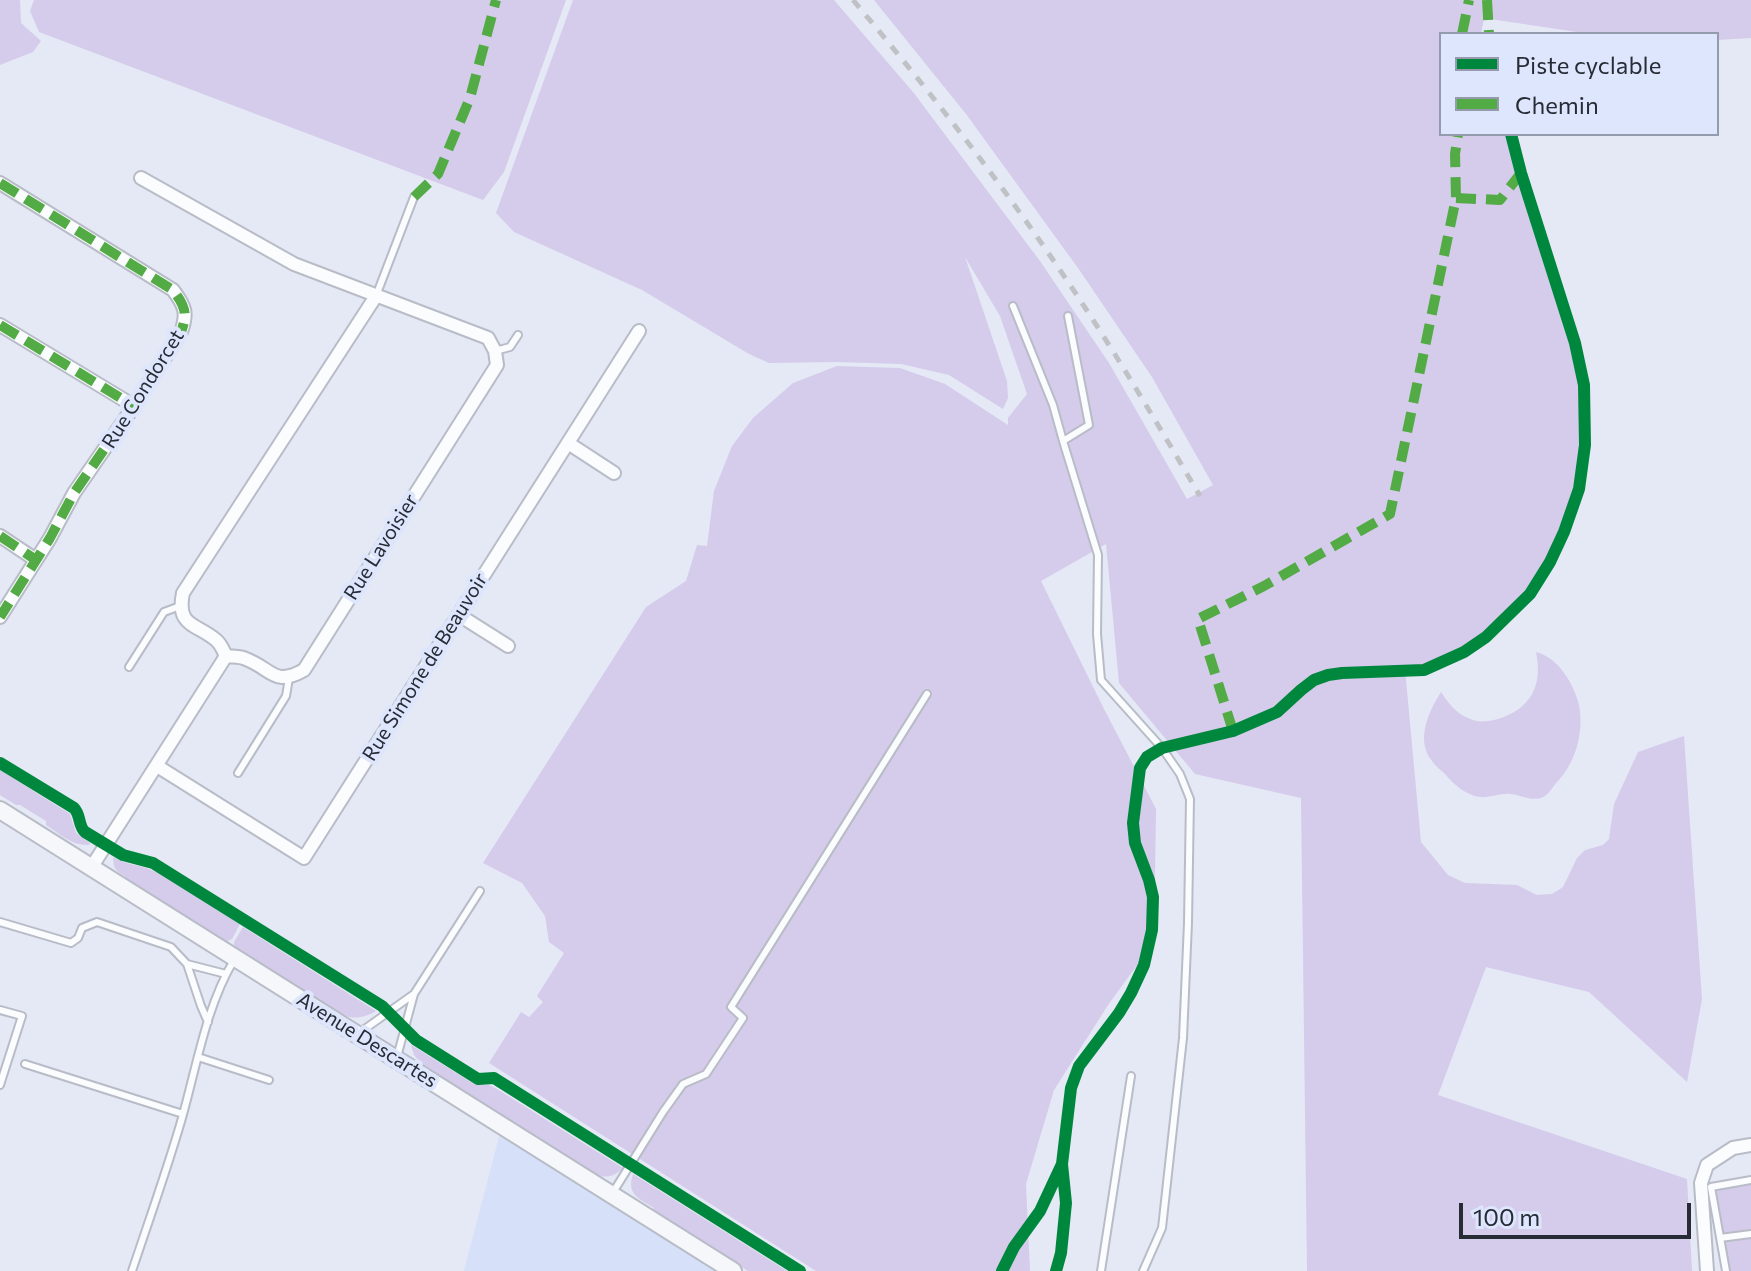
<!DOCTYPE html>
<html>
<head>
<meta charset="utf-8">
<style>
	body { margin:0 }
	#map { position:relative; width:1751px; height:1271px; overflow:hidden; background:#e4e9f5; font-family:Commissioner,sans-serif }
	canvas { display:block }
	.legend { position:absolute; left:1439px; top:32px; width:280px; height:104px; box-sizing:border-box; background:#dde6fc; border:2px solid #949bac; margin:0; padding:10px 14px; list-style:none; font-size:24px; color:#272b35 }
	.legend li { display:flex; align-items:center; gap:16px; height:40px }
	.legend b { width:40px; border:2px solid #949bac }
	.scale { position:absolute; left:1459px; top:1203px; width:232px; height:36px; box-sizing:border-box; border:4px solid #272b35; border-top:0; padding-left:10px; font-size:24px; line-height:28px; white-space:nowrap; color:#272b35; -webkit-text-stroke:6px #dde6fc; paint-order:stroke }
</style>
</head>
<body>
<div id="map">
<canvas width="1751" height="1271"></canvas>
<ul class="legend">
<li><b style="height:10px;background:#00873e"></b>Piste cyclable</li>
<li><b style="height:10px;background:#53ab45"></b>Chemin</li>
</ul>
<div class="scale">100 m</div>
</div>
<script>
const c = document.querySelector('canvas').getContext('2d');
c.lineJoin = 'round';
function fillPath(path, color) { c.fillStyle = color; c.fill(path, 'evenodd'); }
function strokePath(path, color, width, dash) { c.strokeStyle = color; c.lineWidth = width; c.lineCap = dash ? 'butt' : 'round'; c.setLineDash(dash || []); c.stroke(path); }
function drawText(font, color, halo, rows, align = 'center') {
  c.font = font + ' Commissioner,sans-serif'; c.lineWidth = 8; c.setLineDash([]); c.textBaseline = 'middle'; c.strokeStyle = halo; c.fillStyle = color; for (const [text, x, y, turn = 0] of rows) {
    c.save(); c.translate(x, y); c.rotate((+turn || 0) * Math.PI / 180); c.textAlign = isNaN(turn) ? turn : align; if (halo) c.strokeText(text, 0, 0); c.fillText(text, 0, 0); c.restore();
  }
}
const built = new Path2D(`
	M500,1133L719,1271H464Z`);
const green = new Path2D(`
	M0,0H20L21,23L41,41L33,52L0,65Z
	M34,0H566L504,172L483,200L39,32L30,11Z
	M573,0H834L913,92L1040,261L1109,363L1187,499L1213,485L1152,377L1078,268L966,114L874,0H1751V38L1717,40V34H1590L1484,18L1481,34H1441V134H1508C1521,179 1534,224 1548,268C1557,297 1568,326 1575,356C1589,418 1583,483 1555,540C1545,563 1535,584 1518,602C1486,636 1451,660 1405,669L1421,842L1448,875L1465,883L1517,885L1537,895L1552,894L1563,887L1577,858L1585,850L1603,845L1609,839L1614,804L1638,752L1684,736L1702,999L1687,1082L1589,992L1486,967L1438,1095L1687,1179L1692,1271H1307L1301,798L1195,774L1119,683L1106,544L1041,581L1103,707L1156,809L1154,942L1108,1005L1054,1090L1026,1184L1030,1271H816L489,1063L521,1012L529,1017L543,1002L537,996L564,953L549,942L545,916L522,883L483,863L646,607L686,581L697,545L707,546L714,491L732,446L753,418L793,383L837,366L900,368L945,384L1008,425V418L1027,394L1000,316L965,257L1007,381L1008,398L1003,409L949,375L901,364L836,362L769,363L749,354L642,290L514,232L496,213Z
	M1536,652C1557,657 1572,681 1578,701C1585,728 1577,761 1558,781C1552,787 1549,795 1541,798C1530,801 1521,795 1511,794C1500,793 1490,798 1480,797C1466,795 1454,785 1445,774C1441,770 1435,766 1432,761C1415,740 1429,711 1441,692C1448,703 1456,713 1468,718C1478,723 1487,722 1498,719C1531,709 1543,685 1536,652Z
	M0,770L70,814L76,833L90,843L89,845C72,846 60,834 46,825V821L20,805H16L0,795Z
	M113,857C126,865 142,865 156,872L240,924L232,939L226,942L126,879V877L117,871L114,866Z
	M243,927L376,1011C365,1017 356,1020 344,1015L234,948V942Z
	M411,1045L474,1084L489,1085L497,1089L623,1168C614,1177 607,1178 595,1175L424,1067L414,1055Z
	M633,1174L787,1271H748L652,1211L654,1208C639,1198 626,1195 633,1174Z
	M1751,1176V1271H1723L1709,1183Z`);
const lane = new Path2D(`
	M376,296L414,197
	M1013,306L1053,405L1063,441
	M1068,316L1089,425L1063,441L1098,555L1097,634L1101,680L1162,748L1180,774L1190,799L1188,923L1183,1038L1162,1228L1143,1271
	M495,351L510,347L518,335
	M129,667L164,612L180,606
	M238,773L286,696L289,678
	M0,922L71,943L78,938L82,928L97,922L171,947L187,964L226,974
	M187,964L201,1006L208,1022
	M0,1010L22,1016L0,1085
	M359,1033L414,994
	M198,1057L269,1080
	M397,1057L414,994L480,891
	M25,1064L183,1114
	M612,1194L663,1112L683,1084L706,1074L743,1018L731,1007L927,694
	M1720,1238L1751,1234
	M132,1271C149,1220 167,1170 182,1118C197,1065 206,1007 234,960
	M1101,1271L1131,1076
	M1726,1271L1711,1187L1751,1180`);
const street = new Path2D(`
	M141,178L294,264L488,338L495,351L497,365L304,670C274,687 272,669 246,659C240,656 233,657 226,656
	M0,183L173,290C185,306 188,313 181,332L134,406L74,493L50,538L0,617
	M0,325L134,406
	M568,443L614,473
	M0,536L36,560
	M459,615L508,646
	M226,656C223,650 221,644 216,640C196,623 176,627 183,593L376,296
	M157,766L304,858L639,331
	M91,868L226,656
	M1707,1271L1701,1183L1707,1165L1733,1148L1751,1145`);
const secondary = new Path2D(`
	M0,810L733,1271`);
const rail = new Path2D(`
	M853,0C928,89 1001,182 1066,279C1114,350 1157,423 1200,496`);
const quiet = new Path2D(`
	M1487,0L1489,34
	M1462,34L1469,0
	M0,183L173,290C185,306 188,313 181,332L134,406L74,493L50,538L0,617
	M414,197L438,174L470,98L496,0
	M1456,198L1500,200L1521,173
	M0,325L134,406
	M0,536L36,560
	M1233,731L1198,619L1264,586L1390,514L1456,198L1455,154L1458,134`);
const cycleway = new Path2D(`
	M0,763L74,808C81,815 78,826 85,832L123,855L153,863L382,1006L416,1040L478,1079L494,1078L800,1271
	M1002,1271L1014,1247L1040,1211L1062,1164
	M1056,1271L1061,1253L1066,1203L1062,1164L1071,1088L1079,1066L1119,1013L1131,993L1144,965L1152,930L1153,897L1149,880L1135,843L1133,823L1140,768L1147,757L1162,748L1233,731L1277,712L1301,690L1314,680L1328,675L1342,673L1424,670L1464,652L1486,637L1530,594L1550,562L1564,532L1579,489L1585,445L1584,385L1575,343L1521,173L1511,134`);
const streetNames = [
	["Rue Condorcet",143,389,-58],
	["Rue Lavoisier",381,547,-58],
	["Rue Simone de Beauvoir",425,667,-58],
	["Avenue Descartes",367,1040,32]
];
fillPath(built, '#d6e0f8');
fillPath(green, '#d5cbeb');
strokePath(lane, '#b8bcc7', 10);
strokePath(street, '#b8bcc7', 16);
strokePath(secondary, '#b8bcc7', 20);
strokePath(lane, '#fbfcfe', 6);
strokePath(street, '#fbfcfe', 12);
strokePath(secondary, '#f5f7fa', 16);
strokePath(rail, '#bfc1c4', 5, [10, 10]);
strokePath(quiet, '#53ab45', 10, [20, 10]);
strokePath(cycleway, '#00873e', 12);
drawText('20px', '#272b35', '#dde6fc', streetNames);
</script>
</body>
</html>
